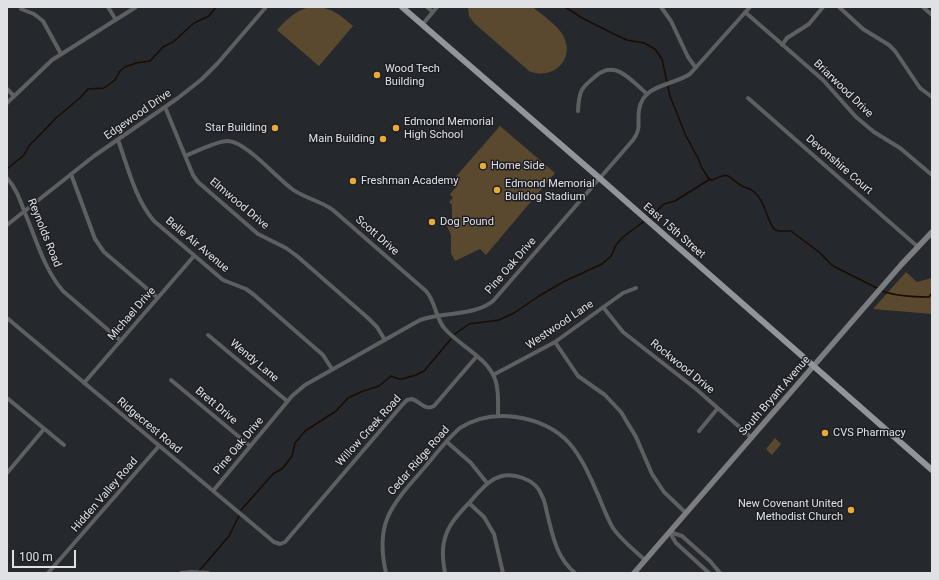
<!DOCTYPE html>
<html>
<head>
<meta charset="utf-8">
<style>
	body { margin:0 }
	#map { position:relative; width:939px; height:580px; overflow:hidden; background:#25282d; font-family:Roboto,sans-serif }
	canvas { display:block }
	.frame { position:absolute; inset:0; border:8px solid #e0e1e5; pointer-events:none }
	.scale { position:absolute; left:12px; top:550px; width:64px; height:18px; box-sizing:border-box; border:2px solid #e0e1e5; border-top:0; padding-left:5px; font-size:12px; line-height:14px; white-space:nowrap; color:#e0e1e5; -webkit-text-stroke:3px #1c1e23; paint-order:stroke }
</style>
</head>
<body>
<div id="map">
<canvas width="939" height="580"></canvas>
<div class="frame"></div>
<div class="scale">100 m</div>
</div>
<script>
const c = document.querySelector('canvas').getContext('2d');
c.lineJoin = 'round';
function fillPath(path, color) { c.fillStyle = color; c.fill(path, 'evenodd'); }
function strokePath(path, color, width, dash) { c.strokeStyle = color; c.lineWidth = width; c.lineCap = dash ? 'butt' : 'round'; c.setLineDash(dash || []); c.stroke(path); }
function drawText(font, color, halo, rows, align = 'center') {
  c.font = font + ' Roboto,sans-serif'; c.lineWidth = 3; c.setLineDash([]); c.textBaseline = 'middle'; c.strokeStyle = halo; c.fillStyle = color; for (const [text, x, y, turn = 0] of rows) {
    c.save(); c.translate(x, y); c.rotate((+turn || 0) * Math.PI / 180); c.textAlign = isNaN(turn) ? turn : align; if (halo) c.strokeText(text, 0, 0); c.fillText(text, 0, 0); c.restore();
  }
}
const green = new Path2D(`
	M309,7C330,6 338,13 353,26L319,66L277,30C287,19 295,11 309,7Z
	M468,7H533C542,15 559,26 564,37C575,60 552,81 529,71L474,23L469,16Z
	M500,126L555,173L486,255L480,249L455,261L451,253V235L447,226L450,224L448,221L452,218V205L449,202L453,198L450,194L457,186L452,181Z
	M906,272L917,282L932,278V314L873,309Z
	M775,438L781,444L772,455L766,449Z`);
const stream = new Path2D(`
	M565,7L582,18L616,35L627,40L644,43L655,49L662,59L670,96L686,136L698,158L702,168L709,179H710
	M7,169L24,155L29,146L57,117L80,98L88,89L104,88L115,80L120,71L125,67L136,63L150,61L163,47L173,42L194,23L209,16L216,7
	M649,218L664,204L675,201L710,179L712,180C733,171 726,177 742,186C745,188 750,188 753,191C765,200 766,218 774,229L778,231H791L819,252L833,266L879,289
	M882,291C896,296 914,297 929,297L932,293
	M455,334L469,324L499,320L514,313L539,296L563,282L602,264L611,256L616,245L623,237L646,220
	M241,510L273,474L283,468L292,456L295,443L305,431L336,411L348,398L363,391L379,386L391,376L399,379H402L416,375L424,371L451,339
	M199,571L229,536L239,516`);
const street = new Path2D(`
	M108,7L116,20
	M427,7L433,12
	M661,7L671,21L688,57L696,68
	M839,7L863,29L889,45L895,51L920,88L932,97
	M923,7L932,15
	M21,9L34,14L43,21L61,54
	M745,12L823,80L856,117L874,132L900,148L932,175
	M422,25L437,7
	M782,45L787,38L809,24L823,7
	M7,89L14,96
	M748,98L918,247
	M7,103L52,60L136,7
	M165,107L193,175L198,182L258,234L286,248L297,256L368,318L377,327L385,340
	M578,111C579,90 581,88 597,75C602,71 608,69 614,70C624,71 639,87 647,94
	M118,140C128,167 135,199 154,221L223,280L246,289L253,294L323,355L332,369
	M185,156C195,152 219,140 228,141C245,141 277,178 292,189C304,198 321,201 333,210L426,291C436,302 435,318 445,329C461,347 489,358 496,382C499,393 498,405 498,416
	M71,174L95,239L104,252L158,298
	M7,178C16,188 20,200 25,213C36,239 44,269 63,291L121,341
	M7,225L94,156L178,98L202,79L217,64L266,7
	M603,307L623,332L696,389L752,438
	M7,318L274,542L280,544L285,542L403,404L407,400L412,399C421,402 425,411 434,406L477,356
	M208,335L287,401
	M555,342L578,376L605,395L621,412L636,437L652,474L664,492L686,513
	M493,375L555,342L623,293L636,288
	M171,380L250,446
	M84,383L194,256
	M7,398L64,445
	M699,431L718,408
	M447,442L471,463L487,483
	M7,473L44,429
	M213,491L292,396L305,385L420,320C442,312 475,316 493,301L633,140C642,128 637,122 639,110C643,84 672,86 690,74L750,7
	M469,503L484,517L494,534L503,573
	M670,532L682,536L710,561L720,573
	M670,533L676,543L709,573
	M48,573L159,446
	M181,573L192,572L208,573
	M386,573C374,521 393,504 425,467C436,454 447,439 460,428C477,417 496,414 516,417C568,425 580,454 599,497C603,507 607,518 613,528C621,540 634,550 645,560
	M445,573C442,556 441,542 450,526C455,518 462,510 469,503C484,486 497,468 523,478C531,481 539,487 542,496C545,501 546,508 547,513C553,536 556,557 575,573`);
const secondary = new Path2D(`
	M634,573L901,265L932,232`);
const primary = new Path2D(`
	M402,7L596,175L932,470`);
const markers = [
	[377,75,4,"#eaaa39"],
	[275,128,4,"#eaaa39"],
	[396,128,4,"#eaaa39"],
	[383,139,4,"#eaaa39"],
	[483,166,4,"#eaaa39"],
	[353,181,4,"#eaaa39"],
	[497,190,4,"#eaaa39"],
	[432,222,4,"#eaaa39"],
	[825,433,4,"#eaaa39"],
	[851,510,4,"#eaaa39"]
];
const poiNames = [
	["Wood Tech",385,69],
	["Building",385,82],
	["Edmond Memorial",404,122],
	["High School",404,135],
	["Star Building",267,128,"right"],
	["Main Building",375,139,"right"],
	["Home Side",491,166],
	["Freshman Academy",361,181],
	["Edmond Memorial",505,184],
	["Bulldog Stadium",505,197],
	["Dog Pound",440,222],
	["CVS Pharmacy",833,433],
	["New Covenant United",843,504,"right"],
	["Methodist Church",843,517,"right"]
];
const streetNames = [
	["Briarwood Drive",843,89,44],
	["Edgewood Drive",138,115,-35],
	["Devonshire Court",839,165,41],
	["Elmwood Drive",239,204,40],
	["East 15th Street",674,231,41],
	["Reynolds Road",44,233,68],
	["Scott Drive",377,236,41],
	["Belle Air Avenue",197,245,40],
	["Pine Oak Drive",511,266,-49],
	["Michael Drive",132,314,-49],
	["Westwood Lane",560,325,-34],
	["Wendy Lane",254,361,40],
	["Rockwood Drive",682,367,39],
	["South Bryant Avenue",775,396,-49],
	["Brett Drive",216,406,40],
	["Ridgecrest Road",149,426,40],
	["Willow Creek Road",369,431,-48],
	["Pine Oak Drive",239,446,-50],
	["Cedar Ridge Road",419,461,-49],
	["Hidden Valley Road",105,495,-49]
];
fillPath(green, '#5a492f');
strokePath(stream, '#1a0c00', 1.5);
strokePath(street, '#5d5f61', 4);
strokePath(secondary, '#7b7d81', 5.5);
strokePath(primary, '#92959a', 6);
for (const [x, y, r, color] of markers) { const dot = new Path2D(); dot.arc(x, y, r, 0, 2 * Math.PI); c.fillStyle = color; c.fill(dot); strokePath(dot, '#1c1e23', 1.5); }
drawText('11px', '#e0e1e5', '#1c1e23', poiNames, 'left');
drawText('11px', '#e0e1e5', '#1c1e23', streetNames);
</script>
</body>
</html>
